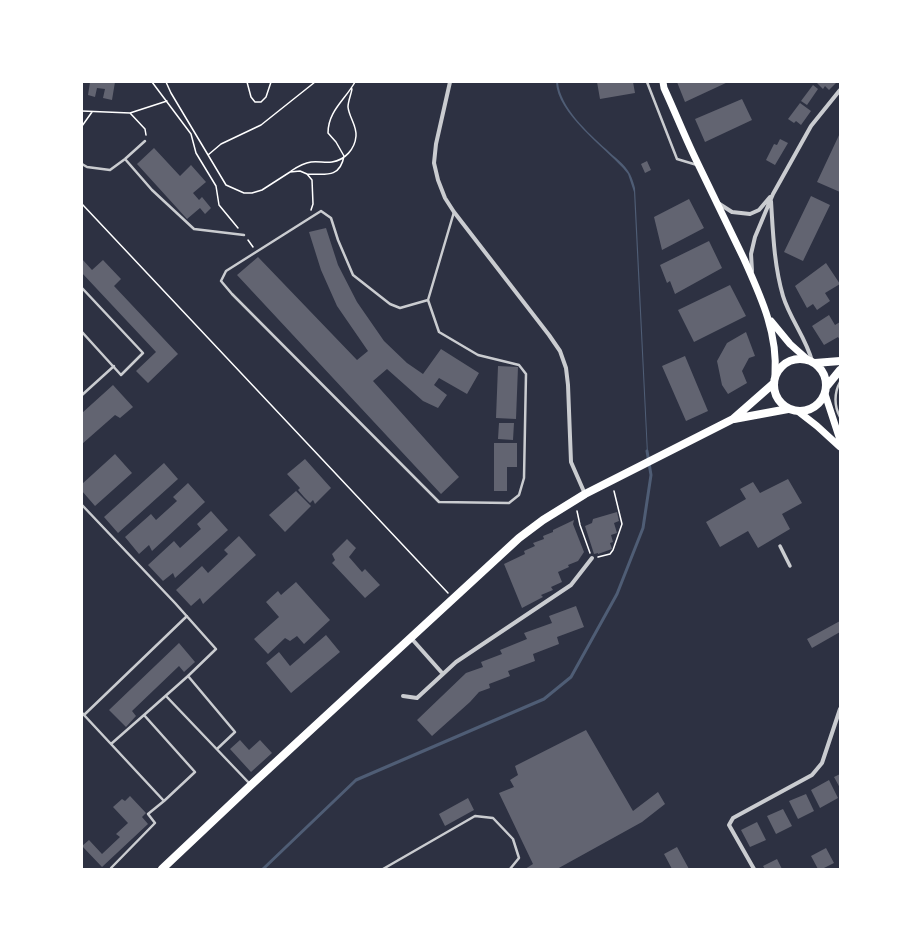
<!DOCTYPE html>
<html>
<head>
<meta charset="utf-8">
<style>
	body { margin:0 }
	#map { position:relative; width:922px; height:951px; overflow:hidden; background:#2d3142; font-family:Jost,sans-serif }
	canvas { display:block }
	.frame { position:absolute; inset:0; border:83px solid #fff; pointer-events:none }
</style>
</head>
<body>
<div id="map">
<canvas width="922" height="951"></canvas>
<div class="frame"></div>
</div>
<script>
const c = document.querySelector('canvas').getContext('2d');
c.lineJoin = 'round';
function fillPath(path, color) { c.fillStyle = color; c.fill(path, 'evenodd'); }
function strokePath(path, color, width, dash) { c.strokeStyle = color; c.lineWidth = width; c.lineCap = dash ? 'butt' : 'round'; c.setLineDash(dash || []); c.stroke(path); }
const water = new Path2D(`
	M556,82H558C560,107 588,133 606,149C614,157 625,164 630,174C632,178 634,184 635,188L648,454H647L634,192L628,174L623,168C604,147 557,113 556,82Z`);
const stream = new Path2D(`
	M263,869L356,780L544,699L571,677L617,594L643,528L651,475L647,451`);
const building = new Path2D(`
	M90,82H115L112,100L103,98L105,89L97,88L95,97L88,95Z
	M597,82H633L635,93L600,99Z
	M677,82H728L685,102Z
	M818,82H837L829,90L825,86L823,89L817,83Z
	M813,85L818,89L807,105L801,101Z
	M742,99L752,120L705,142L695,119Z
	M800,103L811,111L801,125L796,121L794,123L788,119Z
	M840,133V192L817,182Z
	M780,139L788,143L775,165L766,160L774,144L777,145Z
	M154,148L180,176L191,165L206,182L193,193L199,200L202,197L211,208L205,214L200,208L187,219L137,164Z
	M647,161L651,170L645,173L641,164Z
	M811,196L830,205L803,261L784,252Z
	M689,199L704,228L662,250L654,217Z
	M326,228L338,265L357,302L384,341L407,363L423,374L441,349L479,373L467,394L439,378L434,385L447,395L438,408L423,401L387,369L373,381L459,477L441,494L237,275L258,257L357,360L368,351L337,306L321,270L309,232Z
	M709,241L722,268L675,294L670,281L667,283L660,265Z
	M82,259L92,270L103,260L121,279L114,286L178,354L148,383L136,371L156,352L82,273Z
	M826,263L840,284L825,293L830,301L817,310L813,304L807,308L795,286Z
	M730,285L746,316L694,342L678,310Z
	M829,315L835,325L840,322V340L838,337L824,345L812,326Z
	M746,332L755,356L749,358L742,371L747,383L728,394L722,385L717,361L727,343Z
	M685,356L708,411L686,421L662,366Z
	M498,366L518,367L516,419L496,418Z
	M113,385L133,407L120,418L115,415L82,444V413Z
	M499,423H514L513,440L498,439Z
	M494,443H517V467H507V491H494Z
	M115,454L132,473L95,506L82,491V484Z
	M305,459L331,488L315,504L313,500L310,503L304,497L298,490L300,488L287,474Z
	M164,463L178,479L118,533L104,517Z
	M788,479L802,503L782,514L790,529L758,548L748,531L720,547L706,522L746,499L740,489L753,482L760,493Z
	M188,483L205,502L152,551L149,545L139,554L125,537L151,514L156,520L177,501L173,497Z
	M296,491L311,506L285,532L269,515Z
	M211,511L228,530L175,578L173,573L163,581L148,565L174,541L180,548L201,529L197,524Z
	M617,512L619,521L614,523L617,533L611,535L613,542L610,543L612,549L598,554V553L594,554L585,526L592,523L593,519Z
	M574,520L573,524L584,552L578,561L568,565L569,567L558,572L562,582L551,587L553,590L541,595L543,597L522,608L504,564L525,554L524,551L535,546L533,543L544,539L543,536L553,532V530Z
	M239,536L256,555L203,604L200,598L191,606L176,590L202,566L208,573L228,554L224,550Z
	M347,539L356,548L349,557L362,572L365,569L380,585L365,598L332,563L335,560L332,554Z
	M296,582L330,620L304,644L297,636L290,641L285,638L268,654L254,639L279,617L266,602L278,591L281,595Z
	M576,606L584,627L557,637L559,644L533,654L535,661L508,671L510,676L489,684L490,688L479,692L470,702L432,736L417,720L466,673L483,667L481,662L502,654L500,650L527,639L524,633L552,623L549,616Z
	M840,621V632L812,648L807,639Z
	M326,635L340,652L291,693L266,663L279,652L290,666Z
	M179,643L195,662L184,672L179,666L132,711L136,716L126,727L109,710Z
	M586,730L633,811L658,792L665,804L642,822L557,869H525L533,864L499,793L514,787L510,780L518,775L515,766Z
	M240,740L249,750L260,740L272,753L251,772L230,749Z
	M840,774V788L834,777Z
	M829,780L838,798L820,808L811,790Z
	M806,794L814,811L798,819L789,801Z
	M130,796L146,813L142,817L148,824L102,867L82,846L89,840L102,854L120,837L116,834L128,823L113,807L122,799L125,801Z
	M468,798L474,810L445,826L439,814Z
	M783,809L792,826L776,834L767,816Z
	M757,822L766,840L750,847L741,830Z
	M677,847L689,869H672L664,854Z
	M826,848L834,863L822,869H818L811,856Z
	M777,859L782,869H765L763,866Z`);
const path = new Path2D(`
	M152,82L191,134L196,153L216,186L219,205L238,228
	M166,82L171,93L226,185L244,193H252L262,190L290,172L300,171L307,174L312,180L313,204L311,210
	M247,82L251,97L255,102H261L266,97L271,82
	M82,111L130,113L167,101
	M130,113L145,129L146,135
	M82,126L92,112
	M208,155L221,144L261,125L315,82
	M291,171C297,167 303,163 311,162C318,161 325,163 332,162C345,160 355,149 356,136C357,126 349,117 348,107C348,101 351,95 352,89
	M307,174C324,174 340,179 344,156L336,142L328,133C328,111 345,100 355,82
	M82,204L448,593
	M248,240L253,247
	M577,511L580,525L590,553
	M598,557L610,554L613,550L622,524L614,491`);
const service = new Path2D(`
	M647,82L677,159L697,165
	M125,159L152,190L194,229L244,235
	M82,164L87,167L110,170L125,159L145,141
	M82,288L143,353L121,375L82,332
	M428,300L400,308L390,304L353,275L338,240L331,218L321,211L226,271L221,281L232,294L439,502L509,503L519,495L524,478L526,374L519,365L478,355L439,332L428,300L454,212
	M840,382C834,393 834,406 840,417
	M82,395L114,366
	M82,505L175,603L216,649L188,676L235,732L217,749
	M166,696L250,784
	M82,713L84,715L187,616
	M84,715L164,801L195,772L144,715L188,676
	M111,744L144,715
	M111,868L155,823L148,814L164,801
	M383,869L475,816L493,818L513,839L519,858L510,869`);
const pedestrian = new Path2D(`
	M780,546L790,566`);
const minor = new Path2D(`
	M450,82L436,144L434,163L438,180L445,198L454,212L549,335L560,351L566,368L568,385L571,462L585,494
	M771,201C773,233 774,265 783,296C790,319 806,338 812,361
	M718,203L732,212L750,214L759,210L770,197
	M752,271L751,254L755,237L773,194L811,126L840,90
	M411,638L443,674
	M403,696L417,698L456,662L571,585L592,558
	M754,869L729,825L733,818L812,775L822,763L840,709`);
const secondary = new Path2D(`
	M663,82L664,88C676,114 686,140 699,166C714,197 729,228 744,259C761,297 778,333 775,375
	M771,321L790,344L808,360
	M825,394L840,440
	M799,412L817,426L840,447`);
const primary = new Path2D(`
	M774 385a26 26 0 1 1 52 0a26 26 0 1 1-52 0Z
	M815,363L840,361
	M827,386L840,370
	M734,419L788,409
	M162,869L251,785L519,538L543,520L585,494L733,419L774,383`);
fillPath(water, '#4f5d75');
strokePath(stream, '#4f5d75', 3);
fillPath(building, '#626471');
strokePath(path, '#fff', 1.5);
strokePath(service, '#caccd0', 2.5);
strokePath(pedestrian, '#caccd0', 3.5);
strokePath(minor, '#caccd0', 4);
strokePath(secondary, '#fff', 7);
strokePath(primary, '#fff', 8);
</script>
</body>
</html>
